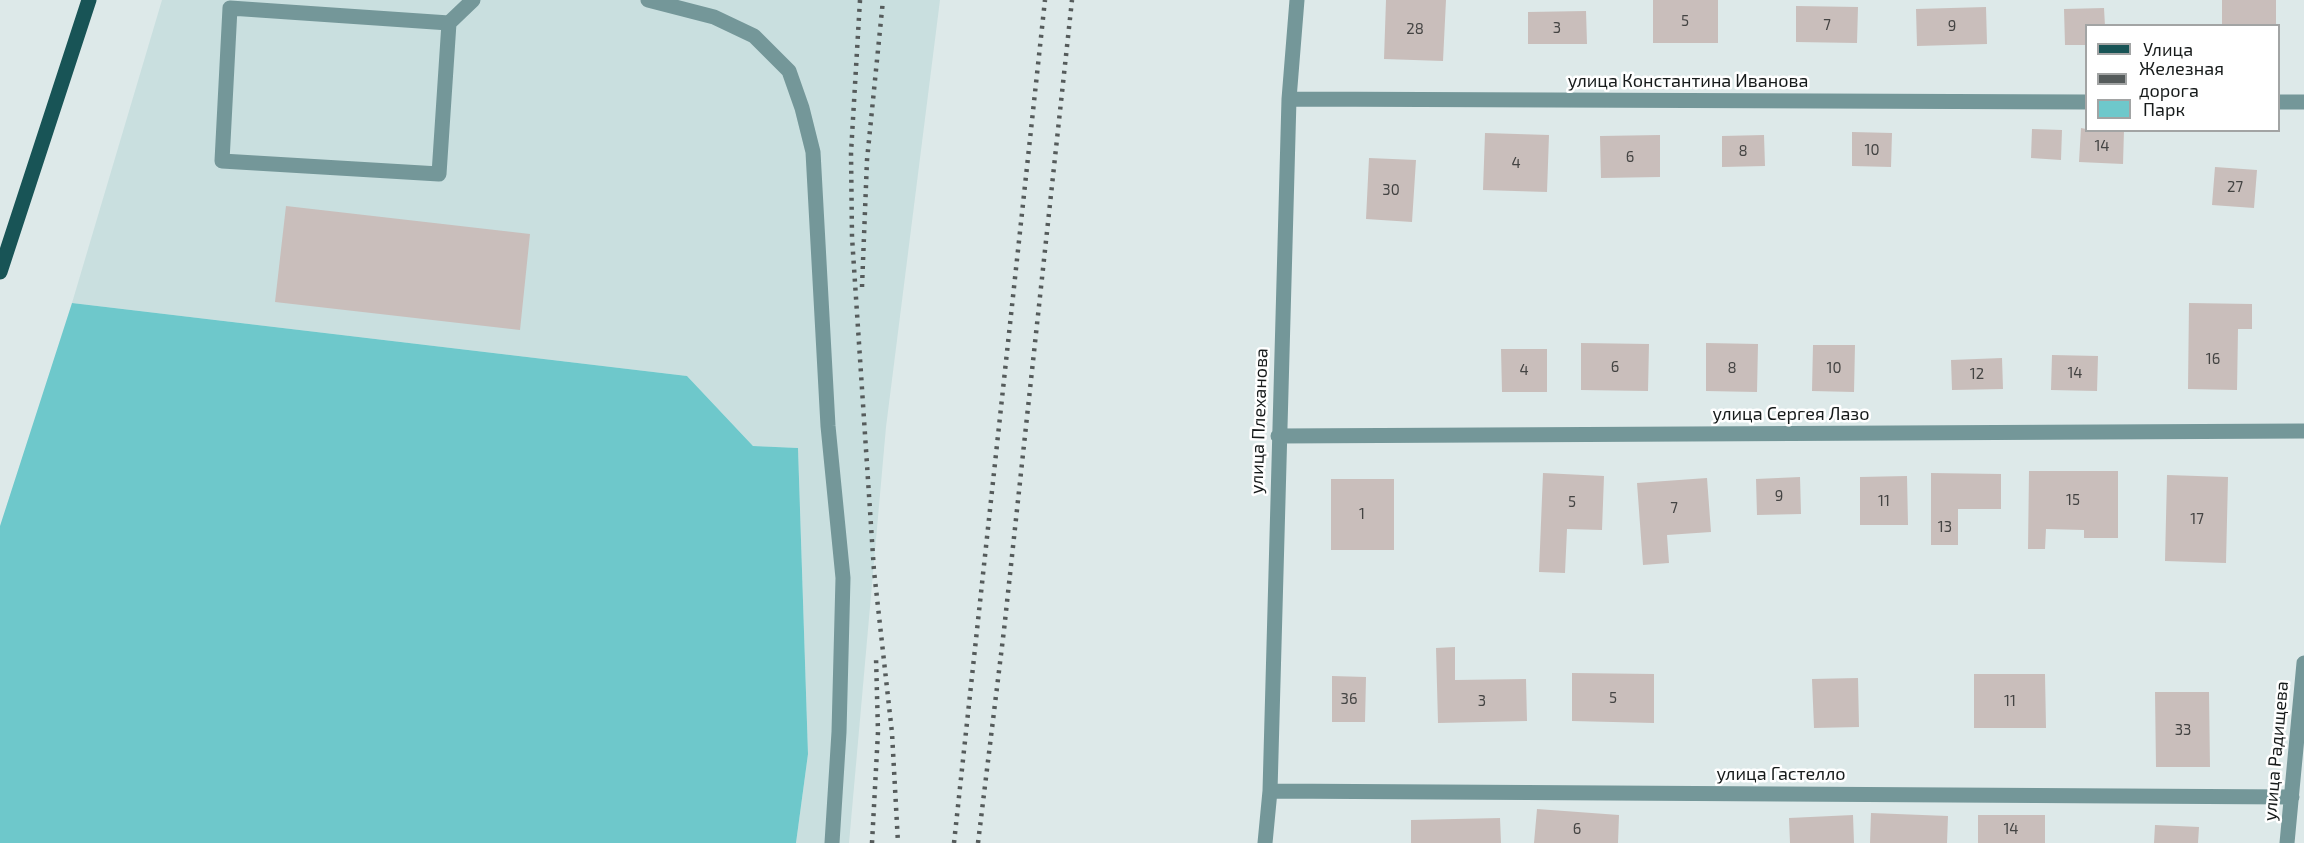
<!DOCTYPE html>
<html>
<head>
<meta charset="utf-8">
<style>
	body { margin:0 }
	#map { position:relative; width:2304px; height:843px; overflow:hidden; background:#dde9e9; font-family:"Exo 2",sans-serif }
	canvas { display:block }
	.legend { position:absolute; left:2085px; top:24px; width:195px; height:108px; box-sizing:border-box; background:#fff; border:2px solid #a2a4a4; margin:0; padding:8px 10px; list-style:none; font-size:18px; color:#171b1b }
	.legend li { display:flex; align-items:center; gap:12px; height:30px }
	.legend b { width:30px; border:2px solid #a2a4a4 }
</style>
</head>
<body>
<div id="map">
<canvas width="2304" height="843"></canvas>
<ul class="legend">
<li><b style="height:8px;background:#185456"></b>Улица</li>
<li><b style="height:8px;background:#555b5b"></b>Железная дорога</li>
<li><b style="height:16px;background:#6ec8cb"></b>Парк</li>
</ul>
</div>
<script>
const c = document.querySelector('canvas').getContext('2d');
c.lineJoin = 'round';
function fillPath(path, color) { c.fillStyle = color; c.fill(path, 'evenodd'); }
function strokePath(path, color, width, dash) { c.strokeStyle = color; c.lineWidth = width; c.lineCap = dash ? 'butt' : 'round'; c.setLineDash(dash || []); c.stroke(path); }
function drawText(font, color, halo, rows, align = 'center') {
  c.font = font + ' "Exo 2",sans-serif'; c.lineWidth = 5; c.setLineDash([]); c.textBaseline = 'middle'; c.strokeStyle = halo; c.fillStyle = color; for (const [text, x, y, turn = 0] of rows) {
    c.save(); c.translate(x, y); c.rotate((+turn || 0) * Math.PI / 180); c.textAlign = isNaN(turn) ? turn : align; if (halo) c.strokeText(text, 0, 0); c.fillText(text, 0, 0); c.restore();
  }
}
const built = new Path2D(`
	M162,0H940L886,427L849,843H796L808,754L798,448L753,446L687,376L72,303Z`);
const green = new Path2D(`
	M72,303L687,376L753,446L798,448L808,754L796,843H0V526Z`);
const building = new Path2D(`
	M1386,0H1446L1443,61L1384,59Z
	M1653,0H1718V43H1653Z
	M2222,0H2276V26H2222Z
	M1796,6L1858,7L1857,43L1796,42Z
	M1986,7L1987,44L1917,46L1916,9Z
	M2104,8L2105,26H2086V45H2065L2064,9Z
	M1586,11L1587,44H1528V12Z
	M2081,128L2086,129V130H2124L2123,164L2079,162Z
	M2032,129L2062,130L2061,160L2031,158Z
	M1852,132L1892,133L1891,167L1852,166Z
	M1485,133L1549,135L1547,192L1483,190Z
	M1660,135V177L1601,178L1600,136Z
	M1764,135L1765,166L1722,167V136Z
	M1369,158L1416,160L1412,222L1366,219Z
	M2215,167L2257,170L2254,208L2212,205Z
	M286,206L530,234L520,330L275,302Z
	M2189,303L2252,304V329H2238L2237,390L2188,389Z
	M1581,343L1649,344L1648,391L1581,390Z
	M1706,343L1758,344L1757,392L1706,391Z
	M1813,345H1855L1854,392L1812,391Z
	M1501,349H1547V392H1502Z
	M2052,355L2098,356L2097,391L2051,390Z
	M2002,358L2003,389L1952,390L1951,360Z
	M2029,471H2118V538H2084V530L2046,529L2045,549H2028Z
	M1543,473L1604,476L1602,530L1567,529L1565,573L1539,572Z
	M1931,473L2001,474V509H1958V545H1931Z
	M2167,475L2228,477L2226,563L2165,561Z
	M1907,476L1908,525H1860V477Z
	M1800,477L1801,514L1757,515L1756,479Z
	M1707,478L1711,532L1667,535L1669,563L1643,565L1637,483Z
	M1331,479H1394V550H1331Z
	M1455,647V680L1526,679L1527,721L1438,723L1436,648Z
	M1572,673L1654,674V723L1572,721Z
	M1974,674H2045L2046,728H1974Z
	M1332,676L1366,677L1365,722H1332Z
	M1858,678L1859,727L1814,728L1812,679Z
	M2155,692H2209L2210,767H2156Z
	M1537,809L1619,815L1618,843H1534Z
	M1871,813L1948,816L1947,843H1870Z
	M1853,815L1854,843H1790L1789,818Z
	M1978,815H2045V843H1978Z
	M1500,818L1501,843H1411V820Z
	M2155,825L2199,827L2198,843H2154Z`);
const minor = new Path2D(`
	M648,0L714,17L754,36L789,71L802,108L813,152L828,426L843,578L839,732L832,843
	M449,23L230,8L222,161L439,174L449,23L473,0
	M1289,99L2086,102
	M2278,102H2304
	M1278,436L2304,431
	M1270,791L2292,797
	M1265,843L1270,791L1289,99L1297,0
	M2287,843L2304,663`);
const major = new Path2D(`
	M0,272L89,0`);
const rail = new Path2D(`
	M860,0L851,153L852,237L874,571L892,733L898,843
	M862,287L867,160L883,0
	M872,843L878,732L876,657
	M954,843L1045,0
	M978,843L1004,630L1072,0`);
const numberNames = [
	["5",1685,21],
	["7",1827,25],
	["9",1952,26],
	["3",1557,28],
	["28",1415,29],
	["14",2102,146],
	["10",1872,150],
	["8",1743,151],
	["6",1630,157],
	["4",1516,163],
	["27",2235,187],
	["30",1391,190],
	["16",2213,359],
	["6",1615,367],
	["8",1732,368],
	["10",1834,368],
	["4",1524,370],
	["14",2075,373],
	["12",1977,374],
	["9",1779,496],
	["15",2073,500],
	["11",1884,501],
	["5",1572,502],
	["7",1674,508],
	["1",1362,514],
	["17",2197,519],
	["13",1945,527],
	["5",1613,698],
	["36",1349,699],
	["3",1482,701],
	["11",2010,701],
	["33",2183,730],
	["6",1577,829],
	["14",2011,829]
];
const streetNames = [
	["улица Константина Иванова",1688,81],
	["улица Сергея Лазо",1791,414],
	["улица Плеханова",1259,421,-88],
	["улица Радищева",2276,751,-85],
	["улица Гастелло",1781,774]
];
fillPath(built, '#c9dfdf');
fillPath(green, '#6ec8cb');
fillPath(building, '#c9bebb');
strokePath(minor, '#749799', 15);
strokePath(major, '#185456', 15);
strokePath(rail, '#555b5b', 4.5, [3, 6]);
drawText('15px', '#444443', null, numberNames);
drawText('18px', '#171b1b', '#fff', streetNames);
</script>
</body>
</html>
